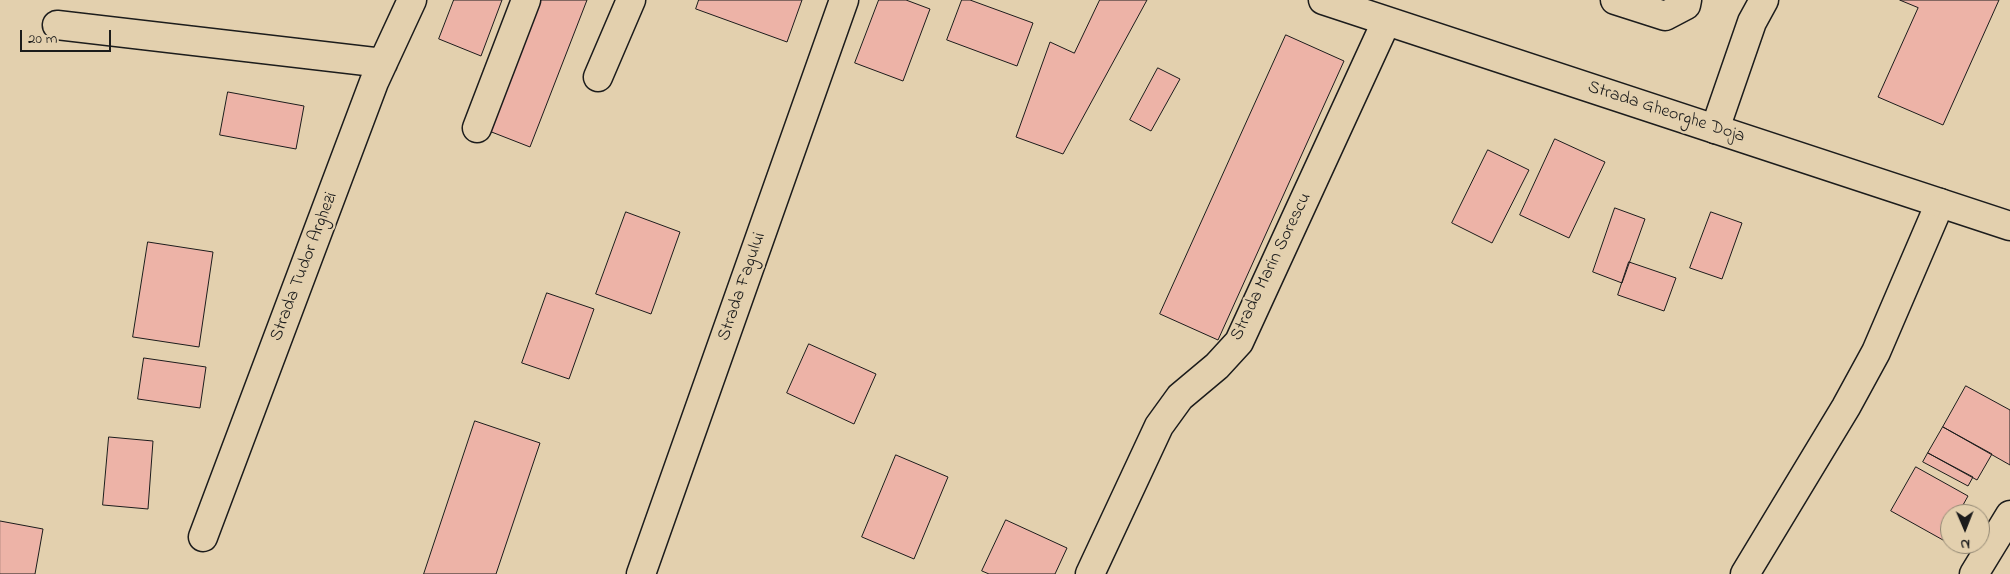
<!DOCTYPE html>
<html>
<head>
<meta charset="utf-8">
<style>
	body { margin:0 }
	#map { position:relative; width:2010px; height:574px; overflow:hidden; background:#e3d0ae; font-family:"Indie Flower",sans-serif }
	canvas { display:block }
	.north { position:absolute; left:1940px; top:504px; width:50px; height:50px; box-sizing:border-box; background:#e3d0ae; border:1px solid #938874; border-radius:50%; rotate:179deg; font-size:14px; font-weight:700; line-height:20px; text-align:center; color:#1c1c1c }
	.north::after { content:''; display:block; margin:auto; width:18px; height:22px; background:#1c1c1c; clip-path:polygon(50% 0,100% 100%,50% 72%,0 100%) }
	.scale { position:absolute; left:20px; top:30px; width:91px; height:22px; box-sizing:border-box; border:2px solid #1c1c1c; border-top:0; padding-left:6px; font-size:15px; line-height:18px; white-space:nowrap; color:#1c1c1c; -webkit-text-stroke:4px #e3d0ae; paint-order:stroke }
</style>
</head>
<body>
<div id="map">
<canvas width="2010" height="574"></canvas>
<div class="north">N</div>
<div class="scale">20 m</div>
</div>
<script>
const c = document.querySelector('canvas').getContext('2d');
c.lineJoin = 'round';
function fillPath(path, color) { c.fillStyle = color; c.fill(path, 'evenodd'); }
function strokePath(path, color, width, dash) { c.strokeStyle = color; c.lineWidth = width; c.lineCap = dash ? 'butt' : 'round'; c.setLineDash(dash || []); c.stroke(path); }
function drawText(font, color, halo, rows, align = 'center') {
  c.font = font + ' "Indie Flower",sans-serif'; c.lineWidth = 4.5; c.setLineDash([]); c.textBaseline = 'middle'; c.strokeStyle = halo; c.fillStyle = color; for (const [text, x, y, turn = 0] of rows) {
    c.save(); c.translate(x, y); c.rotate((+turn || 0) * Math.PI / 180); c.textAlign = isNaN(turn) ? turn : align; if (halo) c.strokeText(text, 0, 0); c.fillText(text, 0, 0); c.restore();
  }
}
const building = new Path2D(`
	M454,0H502L481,56L439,39Z
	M540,0H587L530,147L489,131Z
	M699,0H802L787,42L696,9Z
	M879,0H906L930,9L903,81L855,63Z
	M962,0H970L1033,23L1017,66L947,40Z
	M1100,0H1147L1063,154L1016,137L1050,42L1074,53Z
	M1900,0H1999L1943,125L1878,97L1918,8Z
	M1286,35L1344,61L1218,340L1160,314Z
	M1158,68L1180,79L1151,131L1130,120Z
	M228,92L304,106L296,149L220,135Z
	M1555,139L1605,162L1569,238L1520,215Z
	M1488,150L1529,170L1492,243L1452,223Z
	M1615,208L1645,219L1622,283L1593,272Z
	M626,212L680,232L651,314L596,294Z
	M1711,212L1742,223L1722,279L1690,268Z
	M148,242L213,252L199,347L133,337Z
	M1629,262L1676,278L1664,311L1618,295Z
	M547,293L594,309L569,379L522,363Z
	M809,344L876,374L854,424L787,393Z
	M144,358L206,367L200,408L138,399Z
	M1966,386L2010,410V465L1943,427Z
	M475,421L540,443L496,574H424Z
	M1943,427L1992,454L1977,480L1928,453Z
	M109,437L153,441L148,509L103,505Z
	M1928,453L1973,477L1968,486L1923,462Z
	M896,455L948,477L914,559L862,537Z
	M1916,467L1968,496L1958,514H1950V528L1943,540L1891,511Z
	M1006,520L1067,548L1055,574H989L982,571Z
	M0,521L43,529L35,574H0Z`);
const minor = new Path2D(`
	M1615,0L1665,16L1686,5L1687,0
	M57,25L383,63
	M598,77L631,0
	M477,128L526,0
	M1715,129L1752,22L1764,0
	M203,537L374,82L412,0
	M641,574L844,0
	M1090,574L1159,426L1180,397L1217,366L1239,342L1386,22
	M1745,574L1846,407L1876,352L1940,203
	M1974,574L2010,515`);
const major = new Path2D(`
	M1323,0L2010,226`);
const streetNames = [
	["Strada Gheorghe Doja",1666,113,18],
	["Strada Tudor Arghezi",305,267,-69],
	["Strada Marin Sorescu",1272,267,-64],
	["Strada Fagului",743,287,-71]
];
fillPath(building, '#edb3a7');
strokePath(building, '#1c1c1c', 1);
strokePath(minor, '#1c1c1c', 31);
strokePath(major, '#1c1c1c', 31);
strokePath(minor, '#e3d0ae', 28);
strokePath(major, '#e3d0ae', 28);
drawText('18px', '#1c1c1c', '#e3d0ae', streetNames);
</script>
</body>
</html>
